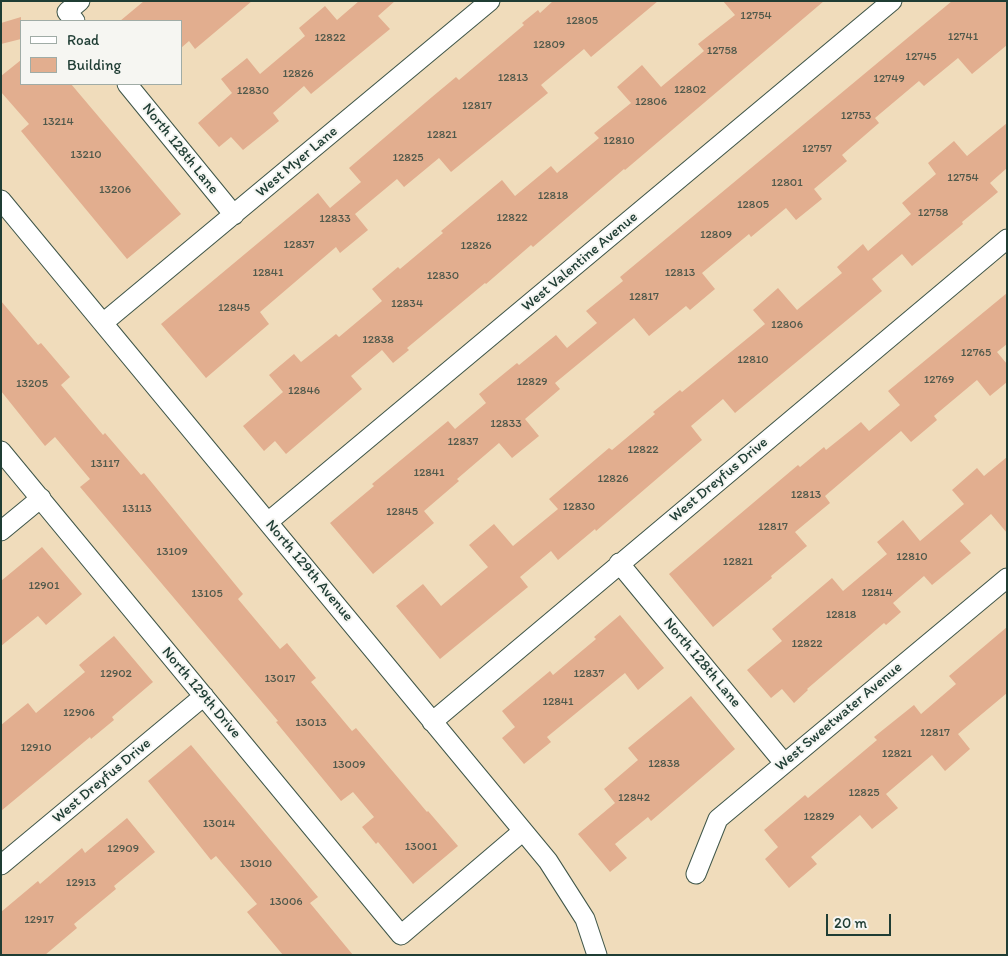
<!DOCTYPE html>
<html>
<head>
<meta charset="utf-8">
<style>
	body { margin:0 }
	#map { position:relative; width:1008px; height:956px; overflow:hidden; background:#f0dcbb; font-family:Itim,sans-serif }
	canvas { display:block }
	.frame { position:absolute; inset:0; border:2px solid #1f3d34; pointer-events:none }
	.legend { position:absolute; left:20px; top:20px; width:162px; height:65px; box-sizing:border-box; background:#f6f6f2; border:1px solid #a0aca6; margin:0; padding:6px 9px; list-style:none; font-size:15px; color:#1f3d34 }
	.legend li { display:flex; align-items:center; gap:10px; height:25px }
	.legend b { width:25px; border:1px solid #a0aca6 }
	.scale { position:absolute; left:826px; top:914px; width:65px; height:22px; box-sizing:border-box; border:2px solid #1f3d34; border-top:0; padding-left:6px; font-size:15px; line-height:18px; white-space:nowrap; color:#1f3d34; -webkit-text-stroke:4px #f6f6f2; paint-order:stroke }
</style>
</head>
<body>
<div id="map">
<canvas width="1008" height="956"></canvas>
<div class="frame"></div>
<ul class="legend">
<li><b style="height:6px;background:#fff"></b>Road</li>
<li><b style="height:14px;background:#e2ae8f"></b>Building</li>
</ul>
<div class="scale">20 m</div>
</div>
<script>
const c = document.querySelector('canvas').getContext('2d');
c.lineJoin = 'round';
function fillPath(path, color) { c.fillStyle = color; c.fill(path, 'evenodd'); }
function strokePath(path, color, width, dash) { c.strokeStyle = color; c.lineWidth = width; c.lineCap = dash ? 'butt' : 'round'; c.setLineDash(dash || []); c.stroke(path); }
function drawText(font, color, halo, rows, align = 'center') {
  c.font = font + ' Itim,sans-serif'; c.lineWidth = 4; c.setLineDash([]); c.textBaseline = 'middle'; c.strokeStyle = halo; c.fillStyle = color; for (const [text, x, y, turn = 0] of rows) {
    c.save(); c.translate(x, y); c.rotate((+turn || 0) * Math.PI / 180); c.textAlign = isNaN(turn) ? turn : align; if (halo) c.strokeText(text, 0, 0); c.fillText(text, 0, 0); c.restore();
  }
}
const building = new Path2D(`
	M144,1H252L195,49L189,41L181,48V21H120Z
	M359,1H395L378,16L390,29L311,94L304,86L273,113L279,121L243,150L231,137L219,147L198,123L232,93L221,79L247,58L260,74L305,36L299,28L325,6L337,20Z
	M553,1H658L591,57L584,49L541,85L548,93L451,172L439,158L404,187L397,179L355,214L368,230L340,253L336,247L260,312L269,324L206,378L161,324L318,193L330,208L361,182L349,168L432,97L456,77L459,80L524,25L522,23L538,10L540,13Z
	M723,1H824L625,170L624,169L533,247L531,245L486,284L485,283L407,348L409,350L393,363L382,350L351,376L362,389L286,454L275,441L264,451L243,426L283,392L269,375L294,354L301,362L336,334L339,337L382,301L372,289L398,267L400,269L443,233L441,231L502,180L515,196L551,166L557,173L599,138L594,133L631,103L617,87L642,65L661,87L704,51L698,44L735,15Z
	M952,1H1007V45L972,74L958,58L924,86L919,81L875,118L879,123L842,155L847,161L814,189L822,199L796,220L786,208L751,237L749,234L702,273L715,289L690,310L686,306L649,336L634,318L555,383L560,389L525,419L539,436L512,458L499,443L457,479L459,481L424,511L434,523L373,574L330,523L374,486L372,484L448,421L455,429L486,403L479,394L517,363L519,365L556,335L567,348L597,323L586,311L623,281L620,277Z
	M21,17V39L1,44V23Z
	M21,60V84H71L181,214L127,259L21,131L29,124L1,92V76Z
	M1007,123V168L990,183L998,192L962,222L963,224L912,266L902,254L872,279L882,291L735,413L723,399L691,426L702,440L596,531L595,529L558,560L551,551L520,577L528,587L440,659L396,606L423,584L441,606L488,567L469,545L494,524L513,546L558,509L549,499L609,448L612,450L655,414L653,412L680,390L682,392L765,324L753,310L778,288L797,310L842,273L837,267L863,244L868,251L911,214L902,203L936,174L928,163L954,141L967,156Z
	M1007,293V344L997,352L1007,364V382L990,396L977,380L934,416L937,420L911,442L901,431L825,496L830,503L795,532L807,546L771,576L772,578L713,627L669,574L798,465L800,467L824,447L826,450L861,422L869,431L900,405L888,391Z
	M1,301L38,345L41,343L70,377L61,385L103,435L105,433L141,475L144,473L243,594L238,599L280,649L287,643L316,678L311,682L352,731L356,728L427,812L428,811L458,846L413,884L378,842L376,844L362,827L374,817L353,792L341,801L276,722L278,721L80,487L90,479L55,437L45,446L1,391Z
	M1007,457V533L991,514L960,541L971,553L932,585L924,576L893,603L901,612L886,625L884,623L807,689L808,690L794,703L782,689L771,698L747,670L782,641L772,629L832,578L843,591L887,554L877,542L903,520L920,541L964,504L952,490L977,468L984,476Z
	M42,547L82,594L46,625L38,616L1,646V581Z
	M620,615L664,668L638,690L625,673L547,737L551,742L524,764L502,738L515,727L502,711L550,671L553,675L596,639L594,637Z
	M1007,627V693L958,734L970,749L945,771L932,755L886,794L898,808L872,829L860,815L811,857L817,864L789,888L765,859L778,847L764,830L805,795L808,798L877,740L874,737L914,705L921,714L956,684L949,676Z
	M114,636L153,682L112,717L114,720L91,739L90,737L1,811V725L28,703L36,713L85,672L79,665Z
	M691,696L735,749L651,821L648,817L615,844L627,858L610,872L578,834L615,803L604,789L638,760L628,748Z
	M191,745L318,897L310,903L353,955H283L247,912L257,904L216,856L211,860L148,781Z
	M127,818L155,852L114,886L116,889L74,924L77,928L45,955H1V912L38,881L40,884L82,848L85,853Z`);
const street = new Path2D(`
	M75,21L67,12L80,1
	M127,84L234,215
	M1,200L548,861L585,919L597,955
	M103,323L490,1
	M1,451L401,935L523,831
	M268,522L892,1
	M1,531L41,498
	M619,563L784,763
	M432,722L1007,239
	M1,865L204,696
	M696,874L718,819L1007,578`);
const numberNames = [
	["12754",756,16],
	["12805",582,21],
	["12741",963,37],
	["12822",330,38],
	["12809",549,45],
	["12758",722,51],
	["12745",921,57],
	["12826",298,74],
	["12813",513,78],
	["12749",889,79],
	["12802",690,90],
	["12830",253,91],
	["12806",651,102],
	["12817",477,106],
	["12753",856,116],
	["13214",58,122],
	["12821",442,135],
	["12810",619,141],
	["12757",817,149],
	["13210",86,155],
	["12825",408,158],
	["12754",963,178],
	["12801",787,183],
	["13206",115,190],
	["12818",553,196],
	["12805",753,205],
	["12758",933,213],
	["12822",512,218],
	["12833",335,219],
	["12809",716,235],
	["12837",299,245],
	["12826",476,246],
	["12841",268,273],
	["12813",680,273],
	["12830",443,276],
	["12817",644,297],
	["12834",407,304],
	["12845",234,308],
	["12806",787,325],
	["12838",378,340],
	["12765",976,353],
	["12810",753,360],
	["12769",939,380],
	["12829",532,382],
	["13205",32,384],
	["12846",304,391],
	["12833",506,424],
	["12837",463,442],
	["12822",643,450],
	["13117",105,464],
	["12841",429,473],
	["12826",613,479],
	["12813",806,495],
	["12830",579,507],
	["13113",137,509],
	["12845",402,512],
	["12817",773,527],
	["13109",172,552],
	["12810",912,557],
	["12821",738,562],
	["12901",44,586],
	["12814",877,593],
	["13105",207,594],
	["12818",841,615],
	["12822",807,644],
	["12902",116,674],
	["12837",589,674],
	["13017",280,679],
	["12841",558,702],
	["12906",79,713],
	["13013",311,723],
	["12817",935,733],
	["12910",36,748],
	["12821",897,754],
	["12838",664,764],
	["13009",349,765],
	["12825",864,793],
	["12842",634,798],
	["12829",819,817],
	["13014",219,824],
	["13001",421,847],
	["12909",123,849],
	["13010",256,864],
	["12913",81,883],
	["13006",286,902],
	["12917",39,920]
];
const streetNames = [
	["North 128th Lane",180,149,51],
	["West Myer Lane",297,162,-40],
	["West Valentine Avenue",580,262,-40],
	["West Dreyfus Drive",719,480,-40],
	["North 129th Avenue",309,571,50],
	["North 128th Lane",702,663,50],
	["North 129th Drive",201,693,50],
	["West Sweetwater Avenue",839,717,-40],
	["West Dreyfus Drive",102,781,-40]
];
fillPath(building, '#e2ae8f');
strokePath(street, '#3e5548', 21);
strokePath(street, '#fff', 19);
drawText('12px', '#50594b', null, numberNames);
drawText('15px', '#1f3d34', '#f6f6f2', streetNames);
</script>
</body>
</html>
